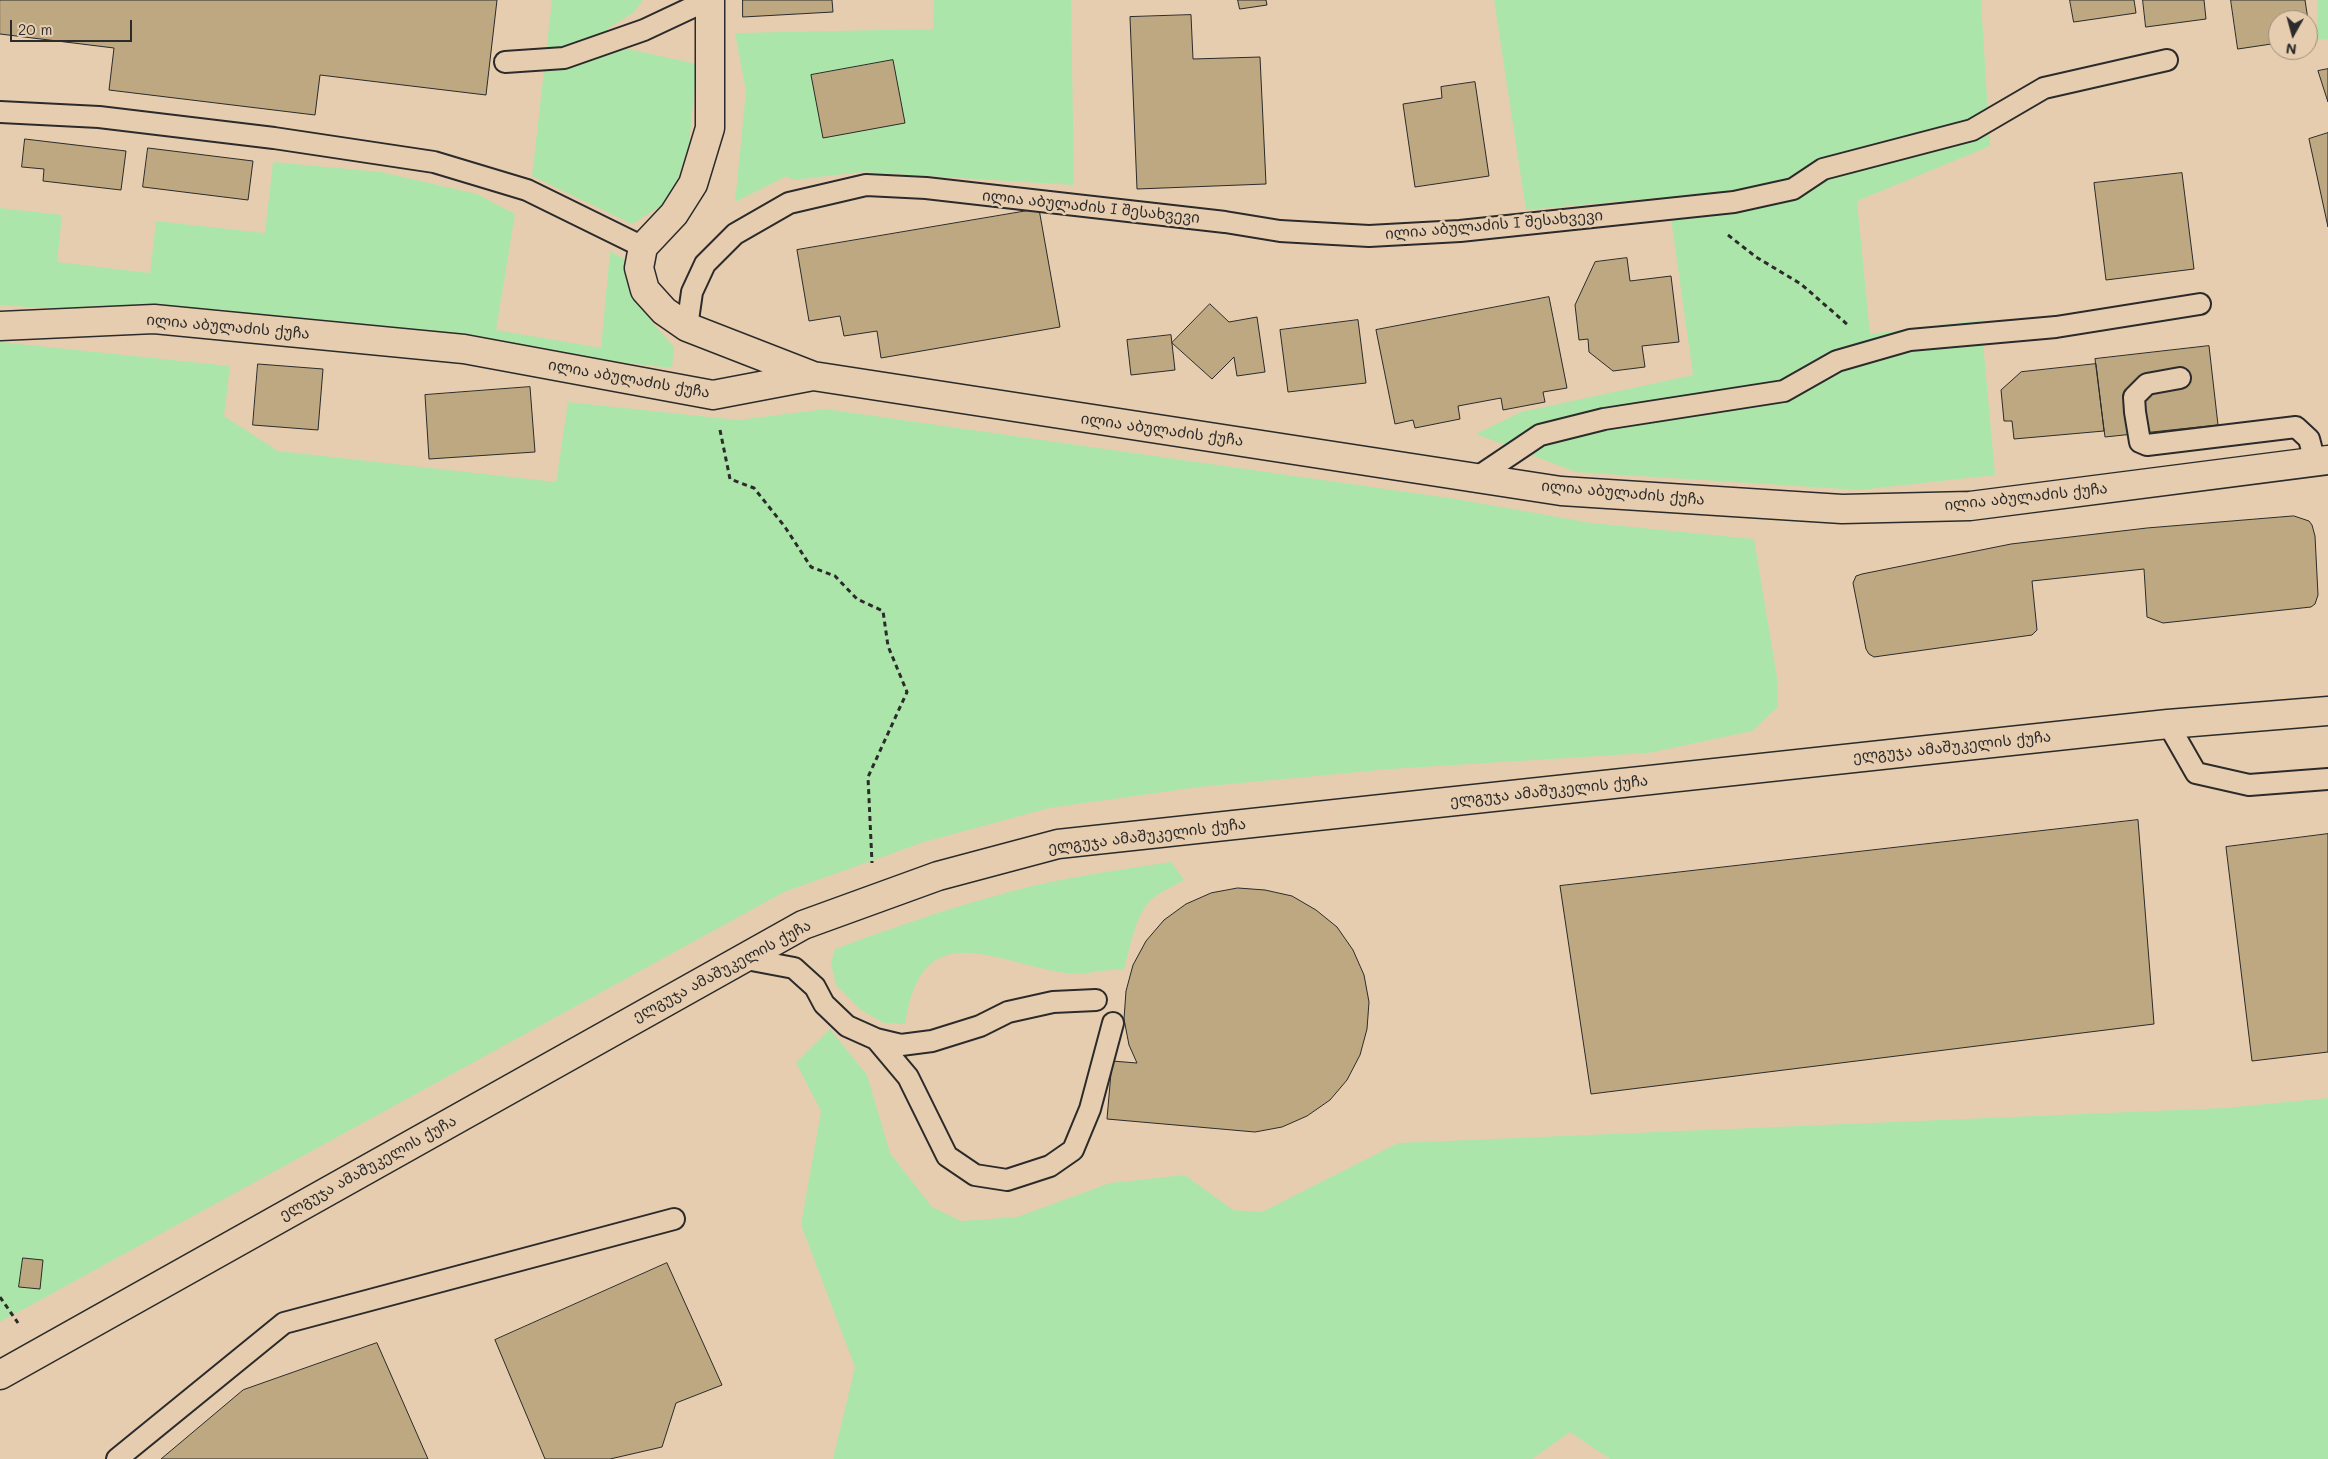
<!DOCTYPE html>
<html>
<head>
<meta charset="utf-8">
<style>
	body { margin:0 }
	#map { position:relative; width:2328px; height:1459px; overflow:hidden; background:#e7cdaf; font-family:Mali,sans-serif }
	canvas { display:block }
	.north { position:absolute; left:2268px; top:10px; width:50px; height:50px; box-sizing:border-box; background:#e7cdaf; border:1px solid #9c8c7a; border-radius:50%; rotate:187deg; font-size:14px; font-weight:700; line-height:20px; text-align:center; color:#2b2b2b }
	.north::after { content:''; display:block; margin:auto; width:18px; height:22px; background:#2b2b2b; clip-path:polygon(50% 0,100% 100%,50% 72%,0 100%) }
	.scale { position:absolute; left:10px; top:20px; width:122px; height:22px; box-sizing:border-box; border:2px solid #2b2b2b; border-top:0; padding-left:6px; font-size:15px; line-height:18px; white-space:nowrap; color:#2b2b2b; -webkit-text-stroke:4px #e7cdaf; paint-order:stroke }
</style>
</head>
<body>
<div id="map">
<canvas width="2328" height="1459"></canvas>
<div class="north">N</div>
<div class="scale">20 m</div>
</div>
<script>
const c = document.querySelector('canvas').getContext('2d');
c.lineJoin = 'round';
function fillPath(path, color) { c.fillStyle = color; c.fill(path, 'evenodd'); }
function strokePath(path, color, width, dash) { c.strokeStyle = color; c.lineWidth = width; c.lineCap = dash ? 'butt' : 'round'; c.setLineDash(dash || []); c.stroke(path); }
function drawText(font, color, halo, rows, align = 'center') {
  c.font = font + ' Mali,"Noto Sans Georgian",sans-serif'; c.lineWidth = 5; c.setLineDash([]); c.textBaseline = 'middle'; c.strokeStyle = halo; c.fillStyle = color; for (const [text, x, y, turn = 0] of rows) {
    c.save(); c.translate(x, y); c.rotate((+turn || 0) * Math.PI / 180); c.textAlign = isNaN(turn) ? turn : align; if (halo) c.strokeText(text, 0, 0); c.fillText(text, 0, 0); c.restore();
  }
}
const green = new Path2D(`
	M552,0H643L633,13L607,29L619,47L697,64L689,144L671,200L632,224L532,176Z
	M934,0H1071L1074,185L862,172L793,180L787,176L735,202L746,91L735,33L933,29Z
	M1494,0H1981L1990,146L1857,201L1870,334L1981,320L1995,475L1860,490L1576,472L1476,434L1521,412L1693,375L1668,197L1526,210Z
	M2318,0H2328V39L2316,40Z
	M273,162L381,172L477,194L515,214L496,330L601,348L610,251L626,260L629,280L651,321L674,347L672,368L600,360L457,337L0,305V208L62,215L57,262L150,273L156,221L265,233Z
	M0,342L230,366L224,416L278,451L556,482L568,402L738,420L825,409L1456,499L1592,523L1754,539L1777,677L1778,707L1752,731L1648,753L1390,769L1199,787L1049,808L924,842L784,892L0,1322Z
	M1171,862L1184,880C1174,886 1162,891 1153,898C1136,912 1129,950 1124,970C1104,968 1085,976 1066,973C993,963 922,912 905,1024L884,1023L861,1010L836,985L831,963L835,949C894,927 952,907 1013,891C1065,877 1118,870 1171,862Z
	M830,1029L867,1075L890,1153L932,1207L961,1221L1017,1217L1110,1183L1185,1175L1233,1210L1262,1212L1398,1143L2224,1108L2328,1098V1459H1610L1570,1432L1532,1459H833L855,1367L801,1225L821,1111L796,1063Z`);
const building = new Path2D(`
	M0,0H497L486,95L320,75L315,115L109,90L114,48L0,34Z
	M743,0H832L833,12L743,17Z
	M1238,0H1266L1267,5L1240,9Z
	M2070,0H2134L2136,13L2074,22Z
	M2143,0H2204L2206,19L2146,27Z
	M2231,0H2305L2308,20H2278V43L2238,49Z
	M1191,15L1193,59L1260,57L1266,184L1137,189L1130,17Z
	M893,60L905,123L823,138L811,75Z
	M2328,69V102L2318,71Z
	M1475,82L1489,176L1415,187L1403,104L1442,98L1441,87Z
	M2328,133V227L2309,139Z
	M25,139L126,151L121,190L43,181L44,169L22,167Z
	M148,148L253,161L248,200L143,187Z
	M2182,173L2194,269L2106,280L2094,183Z
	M1039,209L1060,327L881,358L877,331L844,336L840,316L809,321L797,250Z
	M1627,258L1630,281L1671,276L1679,342L1642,346L1645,367L1613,371L1589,352L1588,339L1579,340L1575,305L1595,262Z
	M1549,297L1567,388L1543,392L1545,402L1503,410L1501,398L1458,406L1460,419L1415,428L1413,420L1395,424L1376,330Z
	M1210,304L1229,322L1257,317L1265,372L1237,376L1234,357L1212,379L1172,343Z
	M1358,320L1366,383L1288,392L1280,330Z
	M1171,335L1175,370L1131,375L1127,340Z
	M2209,346L2218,425L2105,437L2095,359Z
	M258,364L323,369L318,430L253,425Z
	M2096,364L2104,431L2014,439L2012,421H2004L2001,390L2021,372Z
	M530,387L535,452L429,459L425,395Z
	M2294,516L2309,521L2312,525L2315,536L2318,595L2315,604L2311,607L2163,623L2147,617L2144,569L2032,581L2037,630L2032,635L1881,656L1874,657L1869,654L1866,649L1853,583L1856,576L1862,574L2011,544L2147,528Z
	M2138,820L2154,1024L1591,1094L1560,886Z
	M2328,834V1052L2252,1061L2226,847Z
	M1238,888L1265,890L1292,896L1316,910L1337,927L1353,950L1364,975L1369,1002L1367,1029L1360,1055L1347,1080L1330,1100L1307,1116L1282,1127L1255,1132L1107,1119L1112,1061L1137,1063L1129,1045L1124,1019L1126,991L1133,965L1146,941L1164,920L1186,904L1211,893Z
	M23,1258L43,1260L40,1289L19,1287Z
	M667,1263L722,1385L676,1403L662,1447L610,1459H545L495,1340Z
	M377,1343L428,1459H161L243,1390Z`);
const path = new Path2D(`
	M1728,235L1756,257L1801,284L1848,325
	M720,430L730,479L754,488L785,527L811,567L835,576L857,599L883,611L888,646L907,692L868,777L872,863
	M0,1297L18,1323`);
const service = new Path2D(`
	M505,62L564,58L644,30L708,0
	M0,112L99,117L274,138L434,162L527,190L643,247
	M687,327L692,292L705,264L735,234L789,203L866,185L926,188L1225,222L1280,231L1369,236L1460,231L1734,202L1793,189L1823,169L1972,130L2044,88L2167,60
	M2180,378L2147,384L2134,397L2135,412L2140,442L2147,445L2296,427L2309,439L2315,462
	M1479,476L1540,435L1604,419L1784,391L1837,361L1910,340L2056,327L2200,304
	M2168,724L2196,773L2249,785L2328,779
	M741,958L794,968L815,987L824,1004L847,1026L876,1039L901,1045L932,1041L980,1026L1008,1012L1053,1002L1096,1000
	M876,1039L908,1077L947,1156L975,1175L1007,1180L1050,1166L1073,1150L1090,1109L1113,1023
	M117,1459L284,1323L674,1219`);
const minor = new Path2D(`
	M710,0V128L693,184L674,214L643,247L639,268L645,290L664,311L687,327L813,376
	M0,326L154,319L464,349L713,395L813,376L1561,491L1842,509L1970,506L2328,460`);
const secondary = new Path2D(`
	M0,1375L803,925L938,876L1058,844L2168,724L2328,711`);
const streetNames = [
	["ილია აბულაძის I შესახვევი",1091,207,6],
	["ილია აბულაძის I შესახვევი",1494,225,-5],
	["ილია აბულაძის ქუჩა",228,327,5],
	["ილია აბულაძის ქუჩა",629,379,10],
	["ილია აბულაძის ქუჩა",1162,430,8],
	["ილია აბულაძის ქუჩა",1623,493,5],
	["ილია აბულაძის ქუჩა",2026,497,-6],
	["ელგუჯა ამაშუკელის ქუჩა",1952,747,-6],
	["ელგუჯა ამაშუკელის ქუჩა",1549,791,-6],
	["ელგუჯა ამაშუკელის ქუჩა",1147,836,-7],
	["ელგუჯა ამაშუკელის ქუჩა",722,971,-28],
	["ელგუჯა ამაშუკელის ქუჩა",368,1168,-29]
];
fillPath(green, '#ace5aa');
fillPath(building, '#bda881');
strokePath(building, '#2b2b2b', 1);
strokePath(service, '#2b2b2b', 24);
strokePath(minor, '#2b2b2b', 31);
strokePath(secondary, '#2b2b2b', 31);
strokePath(path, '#2b2b2b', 3, [5, 4]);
strokePath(service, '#e7cdaf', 20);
strokePath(minor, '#e7cdaf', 28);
strokePath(secondary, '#e7cdaf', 28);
drawText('15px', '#2b2b2b', '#e7cdaf', streetNames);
</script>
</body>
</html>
